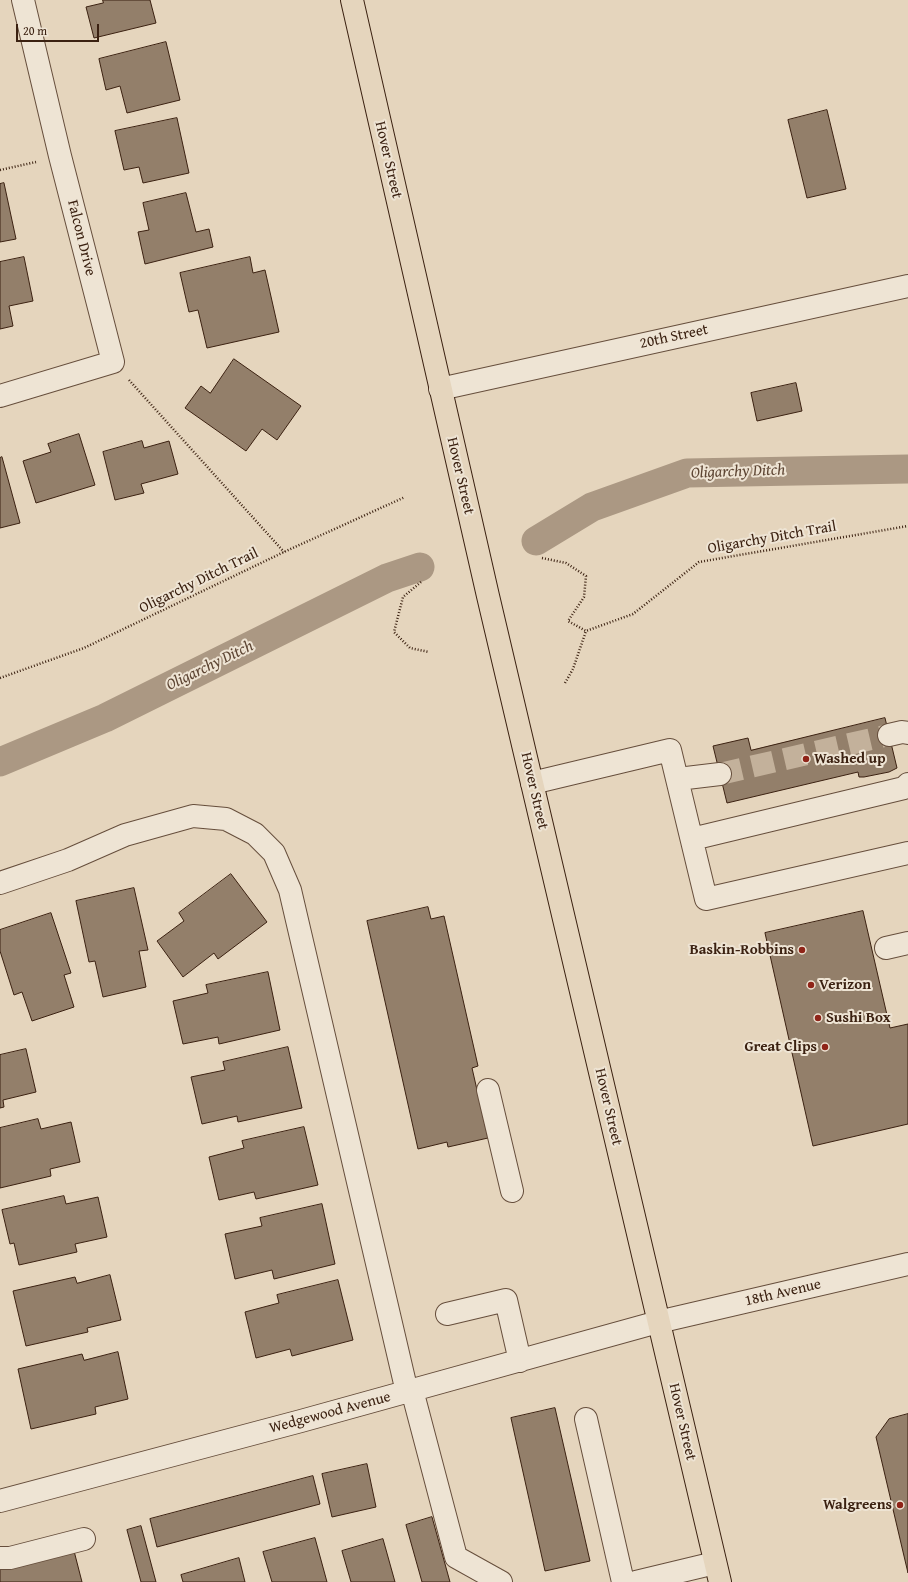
<!DOCTYPE html>
<html>
<head>
<meta charset="utf-8">
<style>
	body { margin:0 }
	#map { position:relative; width:908px; height:1582px; overflow:hidden; background:#e5d5bd; font-family:"Gentium Book Plus",serif }
	canvas { display:block }
	.scale { position:absolute; left:16px; top:24px; width:83px; height:18px; box-sizing:border-box; border:2px solid #3b2111; border-top:0; padding-left:5px; font-size:12px; line-height:14px; white-space:nowrap; color:#3b2111; -webkit-text-stroke:3px #eee4d4; paint-order:stroke }
</style>
</head>
<body>
<div id="map">
<canvas width="908" height="1582"></canvas>
<div class="scale">20 m</div>
</div>
<script>
const c = document.querySelector('canvas').getContext('2d');
c.lineJoin = 'round';
function strokePath(path, color, width, dash) { c.strokeStyle = color; c.lineWidth = width; c.lineCap = dash ? 'butt' : 'round'; c.setLineDash(dash || []); c.stroke(path); }
function fillPath(path, color) { c.fillStyle = color; c.fill(path, 'evenodd'); }
function drawText(font, color, halo, rows, align = 'center') {
  c.font = font + ' "Gentium Book Plus",serif'; c.lineWidth = 4; c.setLineDash([]); c.textBaseline = 'middle'; c.strokeStyle = halo; c.fillStyle = color; for (const [text, x, y, turn = 0] of rows) {
    c.save(); c.translate(x, y); c.rotate((+turn || 0) * Math.PI / 180); c.textAlign = isNaN(turn) ? turn : align; if (halo) c.strokeText(text, 0, 0); c.fillText(text, 0, 0); c.restore();
  }
}
const canal = new Path2D(`
	M536,541L592,507L687,473L908,469
	M0,762L105,718L387,578L420,567`);
const building = new Path2D(`
	M103,0H150L156,23L94,38L86,7L103,3Z
	M166,42L180,100L127,113L120,86L106,90L99,59Z
	M827,110L846,189L807,198L788,120Z
	M177,118L189,173L143,183L139,167L124,170L115,131Z
	M4,183L16,239L0,242V184Z
	M186,193L196,232L209,229L213,247L145,264L138,232L149,230L143,203Z
	M24,257L33,301L9,306L13,326L0,329V262Z
	M250,257L253,273L265,270L279,332L207,348L198,310L189,312L180,273Z
	M234,359L301,406L277,440L262,429L246,451L185,408L201,386L210,393Z
	M796,383L802,411L757,421L751,393Z
	M79,434L95,485L36,503L23,461L51,452L48,444Z
	M142,441L144,448L169,441L178,474L141,484L144,493L115,500L103,452Z
	M2,457L20,523L0,528V458Z
	M885,718L897,768L889,772L864,777H859L858,772L727,803L713,746L748,738L751,750Z
	M231,874L267,922L218,959L214,953L183,977L157,941L184,921L179,913Z
	M134,888L148,950L139,951L146,987L103,997L95,961L89,962L76,901Z
	M428,907L431,919L444,916L478,1066L472,1068L488,1138L448,1147L447,1142L418,1149L367,921Z
	M863,911L890,1028L908,1024V1124L813,1146L765,933Z
	M51,913L71,973L64,975L74,1007L32,1021L22,992L14,995L0,951V930Z
	M268,972L280,1030L219,1044L218,1037L183,1044L173,1001L208,993L206,985Z
	M288,1047L302,1108L238,1122L237,1116L202,1124L191,1077L225,1070L223,1062Z
	M26,1049L36,1092L3,1100L4,1107L0,1108V1055Z
	M38,1119L41,1129L71,1122L80,1162L50,1169L51,1176L0,1188V1128Z
	M304,1127L318,1185L256,1199L254,1192L219,1200L209,1157L244,1148L242,1141Z
	M64,1196L66,1204L98,1197L107,1237L75,1244L77,1252L19,1265L14,1243L10,1244L2,1210Z
	M322,1204L335,1264L274,1279L272,1270L235,1279L225,1234L262,1226L260,1218Z
	M110,1275L121,1320L87,1328L88,1332L26,1346L13,1291L75,1277L77,1283Z
	M338,1280L353,1340L292,1356L290,1349L256,1358L245,1312L279,1303L277,1295Z
	M118,1352L128,1399L95,1407L96,1414L31,1429L18,1369L82,1354L84,1360Z
	M555,1408L590,1561L545,1571L511,1418Z
	M908,1414V1573L876,1437L889,1419Z
	M367,1464L376,1507L332,1517L322,1474Z
	M313,1476L320,1504L157,1547L150,1519Z
	M432,1517L450,1582H422L406,1525Z
	M141,1526L156,1582H141L127,1530Z
	M315,1538L327,1582H272L263,1552Z
	M383,1539L395,1582H351L342,1551Z
	M73,1547L82,1582H0V1567Z
	M239,1558L245,1582H183L181,1575Z`);
const minorTunnel = new Path2D(`
	M720,774L889,735`);
const path = new Path2D(`
	M0,170L36,162
	M129,380L284,552
	M542,558L566,563L586,576L584,597L568,621L586,631L633,614L699,562L908,526
	M421,582L403,597L394,632L410,648L429,652
	M0,678L84,648L284,552L405,497
	M565,683L573,669L586,631`);
const minor = new Path2D(`
	M440,389L908,286
	M0,396L113,362L60,156L23,0
	M889,735L902,732L908,733
	M678,779L720,774
	M532,783L670,750L706,899L908,853
	M692,839L904,788L908,784
	M0,883L68,860L125,835L193,816L226,819L255,834L274,853L290,890L407,1392
	M886,948L908,943
	M488,1090L512,1191
	M447,1314L506,1300L520,1361
	M412,1390L456,1557L501,1582
	M586,1419L623,1582
	M0,1501L301,1421L658,1322L908,1264
	M0,1558H10L84,1539
	M636,1582L715,1563`);
const major = new Path2D(`
	M352,0L488,596L720,1582`);
const markers = [
	[806,759,4,"#8f2418"],
	[802,950,4,"#8f2418"],
	[811,985,4,"#8f2418"],
	[818,1018,4,"#8f2418"],
	[825,1047,4,"#8f2418"],
	[900,1505,4,"#8f2418"]
];
const streetNames = [
	["Hover Street",388,160,77],
	["Falcon Drive",81,238,76],
	["20th Street",674,337,-12],
	["Hover Street",460,476,77],
	["Oligarchy Ditch Trail",772,538,-10],
	["Oligarchy Ditch Trail",199,581,-26],
	["Hover Street",534,791,77],
	["Hover Street",608,1107,77],
	["18th Avenue",783,1293,-13],
	["Wedgewood Avenue",330,1413,-15],
	["Hover Street",682,1422,77]
];
const poiNames = [
	["Washed up",814,759],
	["Baskin-Robbins",794,950,"right"],
	["Verizon",819,985],
	["Sushi Box",826,1018],
	["Great Clips",817,1047,"right"],
	["Walgreens",892,1505,"right"]
];
const waterNames = [
	["Oligarchy Ditch",738,472,-2],
	["Oligarchy Ditch",210,666,-26]
];
strokePath(canal, '#ab9883', 29);
fillPath(building, '#937f6a');
strokePath(building, '#3b2111', 1);
strokePath(minorTunnel, '#c3b19b', 22, [22, 11]);
strokePath(minor, '#664e3c', 24);
strokePath(major, '#3b2111', 24);
strokePath(path, '#3b2111', 2.5, [1, 2]);
strokePath(minor, '#eee4d4', 22);
strokePath(major, '#e5d5bd', 22);
for (const [x, y, r, color] of markers) { const dot = new Path2D(); dot.arc(x, y, r, 0, 2 * Math.PI); c.fillStyle = color; c.fill(dot); strokePath(dot, '#eee4d4', 1.5); }
drawText('15px', '#3b2111', '#eee4d4', streetNames);
drawText('bold 15px', '#3b2111', '#eee4d4', poiNames, 'left');
drawText('italic 16px', '#5d4533', '#eee4d4', waterNames);
</script>
</body>
</html>
